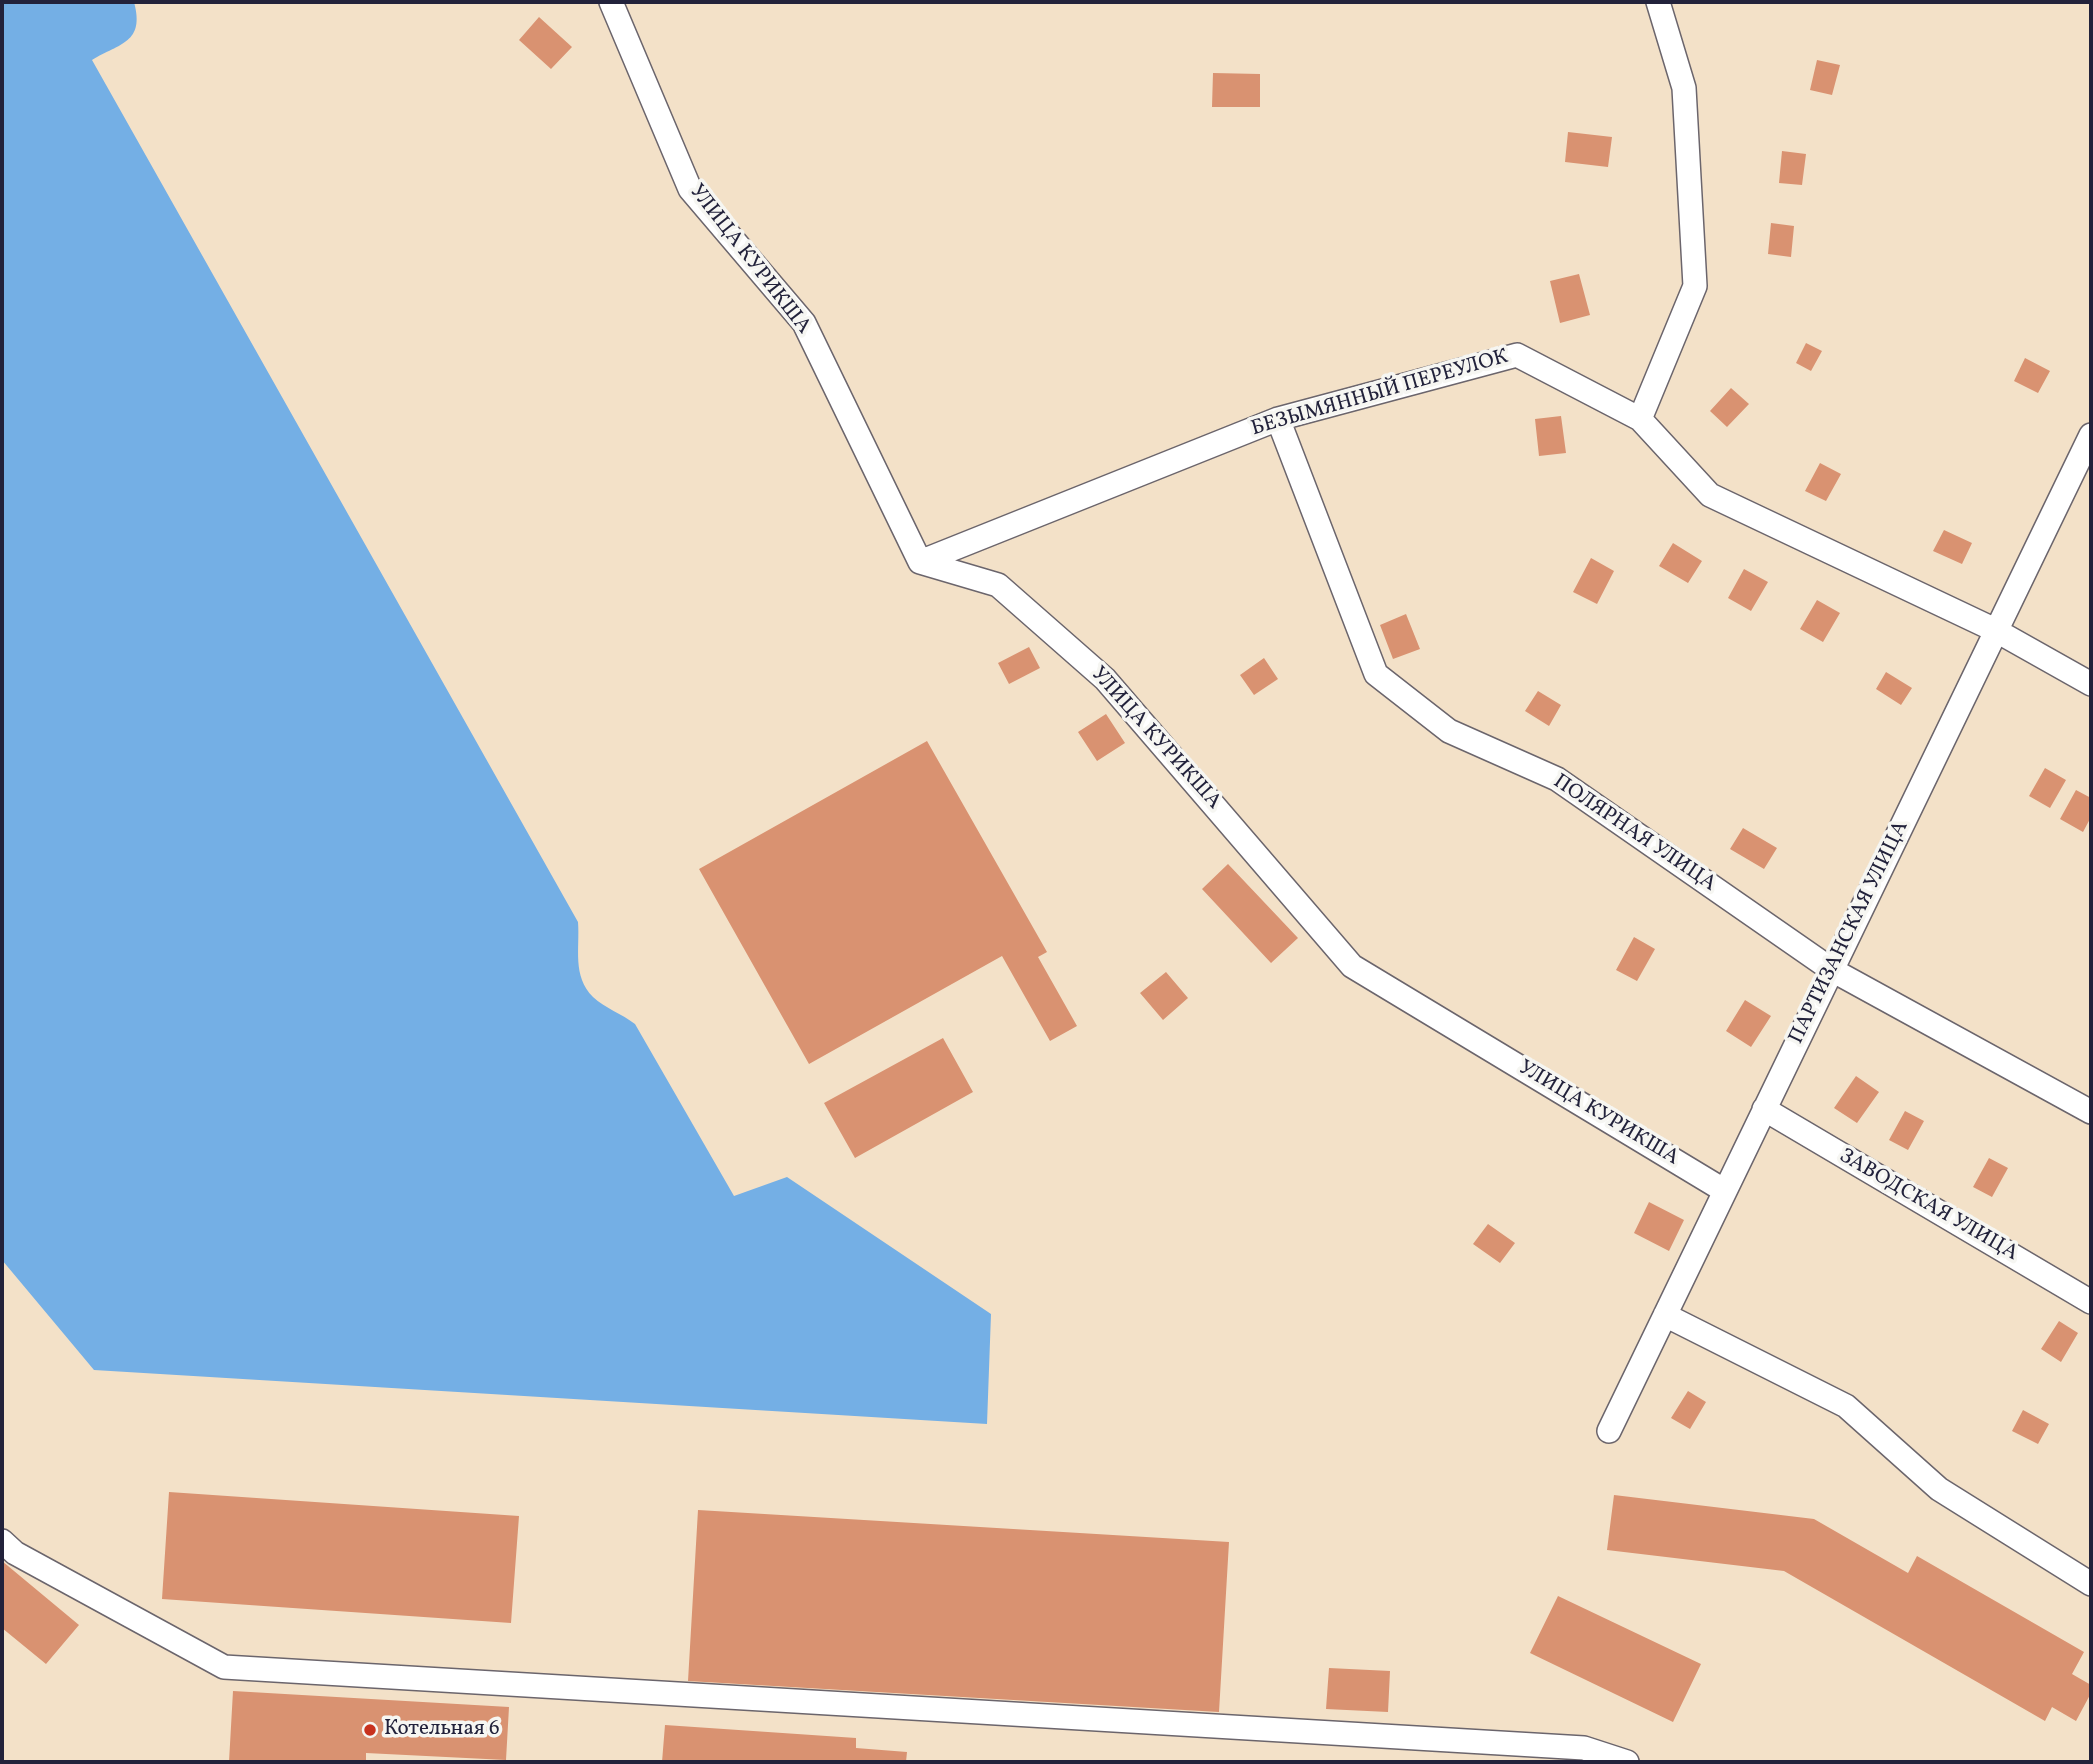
<!DOCTYPE html>
<html>
<head>
<meta charset="utf-8">
<style>
	body { margin:0 }
	#map { position:relative; width:2093px; height:1764px; overflow:hidden; background:#f3e1c8; font-family:Vollkorn,serif }
	canvas { display:block }
	.frame { position:absolute; inset:0; border:4px solid #22223b; pointer-events:none }
</style>
</head>
<body>
<div id="map">
<canvas width="2093" height="1764"></canvas>
<div class="frame"></div>
</div>
<script>
const c = document.querySelector('canvas').getContext('2d');
c.lineJoin = 'round';
function fillPath(path, color) { c.fillStyle = color; c.fill(path, 'evenodd'); }
function strokePath(path, color, width, dash) { c.strokeStyle = color; c.lineWidth = width; c.lineCap = dash ? 'butt' : 'round'; c.setLineDash(dash || []); c.stroke(path); }
function drawText(font, color, halo, rows, align = 'center') {
  c.font = font + ' Vollkorn,serif'; c.lineWidth = 7; c.setLineDash([]); c.textBaseline = 'middle'; c.strokeStyle = halo; c.fillStyle = color; for (const [text, x, y, turn = 0] of rows) {
    c.save(); c.translate(x, y); c.rotate((+turn || 0) * Math.PI / 180); c.textAlign = isNaN(turn) ? turn : align; if (halo) c.strokeText(text, 0, 0); c.fillText(text, 0, 0); c.restore();
  }
}
const water = new Path2D(`
	M2,2H134C145,43 120,43 92,60L578,922C580,948 572,976 593,997C605,1008 622,1014 635,1024L734,1196L787,1177L991,1314L987,1424L94,1370L2,1260Z`);
const building = new Path2D(`
	M539,17L572,47L551,69L519,40Z
	M1817,60L1840,65L1832,95L1810,90Z
	M1213,73L1260,74V107H1212Z
	M1568,132L1612,137L1608,167L1565,162Z
	M1782,151L1806,154L1802,185L1779,183Z
	M1771,223L1794,226L1791,257L1768,254Z
	M1579,274L1590,315L1560,323L1550,281Z
	M1806,343L1822,351L1811,371L1796,363Z
	M2025,358L2050,371L2038,393L2014,381Z
	M1731,388L1749,404L1727,427L1710,411Z
	M1561,416L1566,453L1539,456L1535,419Z
	M1820,463L1841,474L1826,501L1805,491Z
	M1944,530L1972,543L1962,564L1933,551Z
	M1673,543L1702,561L1688,583L1659,566Z
	M1591,558L1614,571L1597,604L1573,592Z
	M1744,569L1768,582L1751,611L1728,598Z
	M1817,600L1840,613L1823,642L1800,629Z
	M1406,614L1420,649L1393,659L1380,625Z
	M1029,647L1040,668L1009,684L998,663Z
	M1264,658L1278,679L1254,695L1240,675Z
	M1886,672L1912,688L1901,705L1876,689Z
	M1538,691L1561,705L1549,726L1525,711Z
	M1106,714L1125,743L1097,761L1078,732Z
	M927,741L1047,952L1038,957L1077,1026L1050,1041L1002,956L809,1064L699,869Z
	M2045,768L2066,780L2050,808L2029,796Z
	M2076,790L2091,798V817L2083,832L2060,819Z
	M1743,828L1777,848L1764,869L1730,849Z
	M1228,864L1298,938L1271,963L1202,889Z
	M1634,937L1655,949L1637,981L1616,970Z
	M1166,972L1188,998L1163,1020L1140,993Z
	M1745,1000L1771,1016L1751,1047L1726,1031Z
	M943,1038L973,1092L855,1158L824,1103Z
	M1856,1076L1879,1092L1857,1123L1834,1108Z
	M1905,1111L1924,1121L1908,1150L1889,1140Z
	M1989,1158L2008,1168L1992,1197L1973,1187Z
	M1649,1202L1684,1220L1669,1251L1634,1233Z
	M1488,1224L1515,1243L1500,1263L1473,1244Z
	M2059,1321L2078,1333L2061,1362L2041,1349Z
	M1688,1391L1706,1402L1690,1429L1671,1418Z
	M2023,1410L2049,1424L2038,1444L2012,1431Z
	M169,1492L519,1516L511,1623L162,1599Z
	M1614,1495L1814,1519L1908,1573L1917,1556L2084,1652L2072,1674L2091,1685V1693L2076,1721L2052,1707L2045,1721L1784,1571L1607,1550Z
	M698,1510L1229,1542L1219,1712L688,1681Z
	M2,1561L79,1625L46,1664L2,1628Z
	M1558,1596L1701,1664L1673,1722L1530,1653Z
	M1329,1668L1390,1671L1388,1712L1326,1709Z
	M233,1691L509,1707L506,1760L366,1753V1762H229Z
	M665,1725L856,1738V1748L907,1752L906,1762H662Z`);
const minor = new Path2D(`
	M611,2L690,189L804,323L920,562L998,585L1105,679L1352,966L1725,1191
	M1278,419L1376,674L1449,731L1557,779L1832,970L2091,1112
	M1640,419L1695,286L1684,88L1658,2
	M920,562L1278,419L1517,355L1640,419L1710,495L1995,630L2091,684
	M1764,1109L2091,1302
	M1665,1315L1846,1406L1939,1489L2091,1584
	M1609,1431L2091,435
	M2,1541L15,1553L224,1667L1584,1748L1627,1762`);
const markers = [
	[370,1730,7,"#c8321e"]
];
const streetNames = [
	["УЛИЦА КУРИКША",749,260,52],
	["БЕЗЫМЯННЫЙ ПЕРЕУЛОК",1380,394,-16],
	["УЛИЦА КУРИКША",1155,739,48],
	["ПОЛЯРНАЯ УЛИЦА",1634,834,34],
	["ПАРТИЗАНСКАЯ УЛИЦА",1850,933,-64],
	["УЛИЦА КУРИКША",1598,1114,31],
	["ЗАВОДСКАЯ УЛИЦА",1928,1206,30]
];
const poiNames = [
	["Котельная 6",384,1730]
];
fillPath(water, '#74afe5');
fillPath(building, '#d99271');
strokePath(minor, '#6b656c', 26);
strokePath(minor, '#fff', 23);
for (const [x, y, r, color] of markers) { const dot = new Path2D(); dot.arc(x, y, r, 0, 2 * Math.PI); c.fillStyle = color; c.fill(dot); strokePath(dot, '#f6f6f2', 2.5); }
drawText('21px', '#22223b', '#f6f6f2', streetNames);
drawText('21px', '#22223b', '#f6f6f2', poiNames, 'left');
</script>
</body>
</html>
